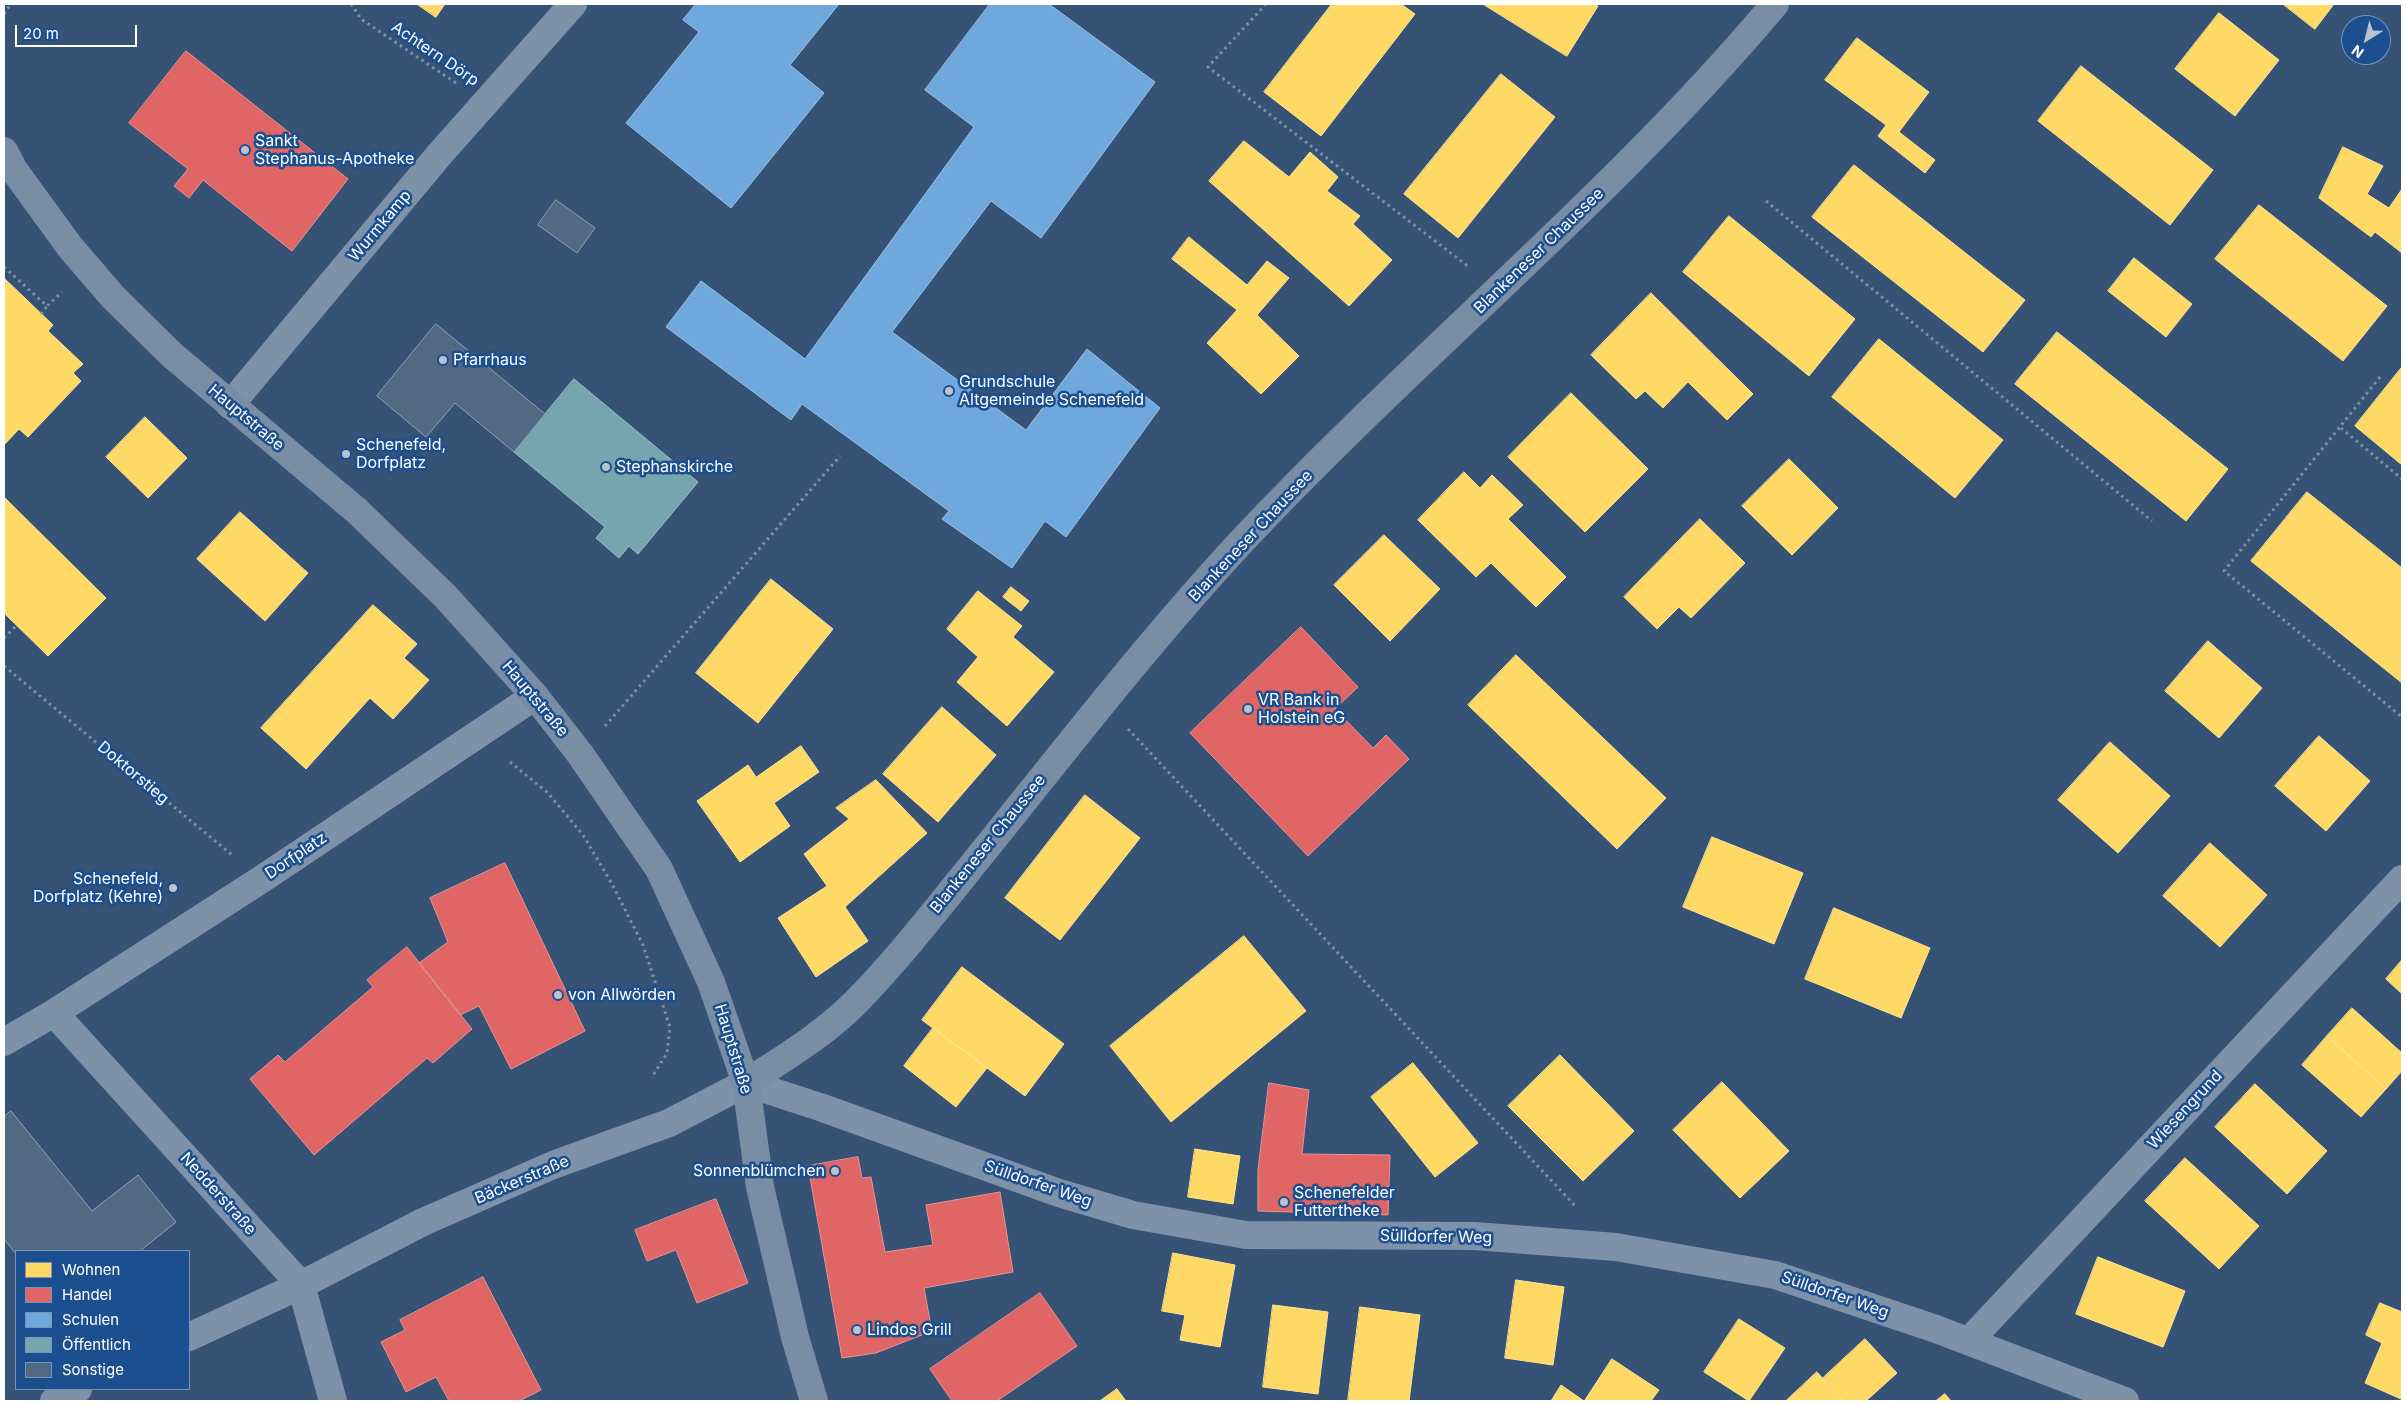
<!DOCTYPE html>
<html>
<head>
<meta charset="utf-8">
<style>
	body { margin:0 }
	#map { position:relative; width:2406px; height:1405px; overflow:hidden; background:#365274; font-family:Inter,sans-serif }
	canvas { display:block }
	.frame { position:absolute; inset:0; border:5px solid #fff; pointer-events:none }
	.legend { position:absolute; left:15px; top:1250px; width:175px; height:140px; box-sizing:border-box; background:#1b4f8f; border:1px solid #7695bc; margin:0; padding:6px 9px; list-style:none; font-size:15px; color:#fff }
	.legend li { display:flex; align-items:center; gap:10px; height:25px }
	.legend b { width:25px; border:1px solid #7695bc }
	.north { position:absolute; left:2341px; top:15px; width:50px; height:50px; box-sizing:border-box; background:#1b4f8f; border:1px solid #7695bc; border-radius:50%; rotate:216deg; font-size:14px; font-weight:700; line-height:20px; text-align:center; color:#fff }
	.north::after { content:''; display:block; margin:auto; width:18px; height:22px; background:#b9c2ce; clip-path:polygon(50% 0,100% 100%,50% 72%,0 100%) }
	.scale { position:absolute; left:15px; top:25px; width:122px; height:22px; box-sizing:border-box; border:2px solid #fff; border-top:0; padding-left:6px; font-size:15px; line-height:18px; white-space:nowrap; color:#fff; -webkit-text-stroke:4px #1b4f8f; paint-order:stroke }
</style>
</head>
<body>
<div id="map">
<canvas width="2406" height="1405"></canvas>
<div class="frame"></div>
<ul class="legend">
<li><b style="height:14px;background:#ffd966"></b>Wohnen</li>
<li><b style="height:14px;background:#e06666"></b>Handel</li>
<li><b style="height:14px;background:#6fa8dc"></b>Schulen</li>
<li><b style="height:14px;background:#76a5af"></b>Öffentlich</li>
<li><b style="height:14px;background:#526984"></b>Sonstige</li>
</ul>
<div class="north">N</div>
<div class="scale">20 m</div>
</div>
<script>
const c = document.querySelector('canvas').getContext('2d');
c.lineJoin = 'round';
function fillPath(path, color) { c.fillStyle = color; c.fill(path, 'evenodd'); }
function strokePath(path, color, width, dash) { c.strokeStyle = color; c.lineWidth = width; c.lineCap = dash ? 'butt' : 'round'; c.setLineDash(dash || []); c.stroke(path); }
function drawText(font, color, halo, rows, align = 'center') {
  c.font = font + ' Inter,sans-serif'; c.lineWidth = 5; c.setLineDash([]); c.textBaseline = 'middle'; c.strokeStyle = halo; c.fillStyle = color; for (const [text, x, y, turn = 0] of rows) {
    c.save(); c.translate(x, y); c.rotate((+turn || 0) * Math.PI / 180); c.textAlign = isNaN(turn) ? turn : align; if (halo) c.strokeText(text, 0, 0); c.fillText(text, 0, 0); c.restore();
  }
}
const homes = new Path2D(`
	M417,4H445L436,17Z
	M1332,4H1401L1415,14L1321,136L1264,92Z
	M1483,4H1594L1598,6L1567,56Z
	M2283,4H2334L2315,29Z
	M2219,13L2279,60L2235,116L2175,69Z
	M1857,38L1929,92L1899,132L1935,160L1925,173L1878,136L1886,125L1825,80Z
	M2081,66L2213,170L2170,225L2038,121Z
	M1501,74L1555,117L1458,238L1404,194Z
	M1244,141L1289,177L1310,152L1338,177L1327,191L1360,216L1353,224L1392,260L1349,306L1209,181Z
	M2343,147L2383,166L2367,194L2389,208L2402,189V253L2375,232L2371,237L2319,198Z
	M1854,165L2025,300L1983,352L1812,217Z
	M2259,205L2387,306L2343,361L2215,259Z
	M1729,216L1855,319L1809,376L1683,272Z
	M1189,237L1247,285L1267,261L1289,278L1257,315L1299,356L1261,394L1207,343L1237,310L1172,259Z
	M2134,258L2192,304L2166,337L2108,291Z
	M4,278L53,325L48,331L83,364L73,373L81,381L28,437L19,429L4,445Z
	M1651,293L1753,394L1727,420L1688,382L1663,408L1645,391L1636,399L1591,355Z
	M2057,332L2228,469L2186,521L2015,384Z
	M1879,339L2003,440L1955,498L1832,397Z
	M2402,367V465L2355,426Z
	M1571,393L1648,469L1585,532L1508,457Z
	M145,417L187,458L148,498L106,457Z
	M1789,459L1838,508L1792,555L1742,506Z
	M1464,472L1480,488L1492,475L1523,505L1508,519L1566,577L1536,607L1491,563L1476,577L1418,520Z
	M2307,492L2402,568V683L2251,561Z
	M4,497L106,598L48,656L4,613Z
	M240,512L308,573L265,621L197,559Z
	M1700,519L1745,563L1691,618L1679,607L1657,629L1624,597Z
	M1384,535L1440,589L1390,641L1334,585Z
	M771,579L833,629L758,723L696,673Z
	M1011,587L1029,601L1021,611L1003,597Z
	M978,591L1022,626L1013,637L1054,672L1007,726L957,682L978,657L947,629Z
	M373,605L417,644L404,658L429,680L393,719L370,698L306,769L261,728Z
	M2208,641L2262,688L2219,738L2165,691Z
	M1516,655L1666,798L1617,849L1468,705Z
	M942,707L996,755L938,822L883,774Z
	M2319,736L2370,781L2326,831L2275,786Z
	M2110,742L2170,796L2118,853L2058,800Z
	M801,746L819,772L774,803L790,826L740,862L697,801L748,765L756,777Z
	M876,780L927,833L845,907L868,941L816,977L778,918L827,886L804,854L849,819L836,808Z
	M1085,795L1140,838L1060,940L1005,898Z
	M1712,837L1803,873L1774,944L1683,907Z
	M2210,843L2267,895L2220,947L2163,896Z
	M1834,908L1930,948L1901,1018L1805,979Z
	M1244,936L1306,1011L1171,1122L1110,1046Z
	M2402,960V994L2386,979Z
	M962,967L1064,1044L1025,1096L922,1020Z
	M2352,1008L2402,1053V1071L2386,1089L2327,1036Z
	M933,1028L987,1068L956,1107L904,1066Z
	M2327,1036L2386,1089L2361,1117L2302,1065Z
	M1560,1055L1634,1131L1583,1181L1508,1106Z
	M1413,1063L1478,1143L1435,1177L1371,1097Z
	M1722,1082L1789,1151L1740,1198L1673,1130Z
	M2255,1084L2327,1151L2287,1194L2215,1127Z
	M1195,1149L1240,1156L1233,1204L1188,1197Z
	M2185,1158L2259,1226L2219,1269L2145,1201Z
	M1173,1253L1235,1265L1220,1347L1180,1340L1185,1315L1162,1311Z
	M2098,1257L2185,1291L2163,1347L2076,1314Z
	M1516,1280L1564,1287L1553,1365L1505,1358Z
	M2380,1303L2402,1312L2401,1399L2365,1383L2382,1343L2366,1335Z
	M1273,1305L1328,1312L1318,1394L1263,1387Z
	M1360,1307L1420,1315L1409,1401H1348Z
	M1739,1319L1785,1348L1749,1401L1704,1372Z
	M1865,1339L1897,1373L1866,1401H1843L1822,1379Z
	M1612,1359L1659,1390L1651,1401H1551L1561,1385L1584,1401Z
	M1817,1372L1843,1401H1786Z
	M1117,1389L1126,1401H1100Z
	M1945,1394L1951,1401H1936Z`);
const shops = new Path2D(`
	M186,51L348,179L292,251L203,180L189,198L174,186L188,169L129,123Z
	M1301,627L1358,687L1335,709L1373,748L1386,735L1409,759L1308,856L1190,733Z
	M505,863L585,1031L511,1069L479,1006L460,1015L419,963L448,942L430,898Z
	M407,947L472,1029L433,1063L427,1058L314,1155L250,1079L278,1055L285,1062L373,987L367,980Z
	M1269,1083L1309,1090L1302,1154L1390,1155L1388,1215L1258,1211V1170Z
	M858,1157L862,1178L871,1177L885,1252L933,1245L926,1205L1000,1192L1013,1272L924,1288L932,1331L876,1353L842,1358L808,1166Z
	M716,1199L748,1283L697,1303L676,1250L647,1261L635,1230Z
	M483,1277L541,1390L519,1401H449L436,1377L406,1392L381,1342L405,1330L400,1320Z
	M1040,1293L1077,1346L997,1401H952L930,1369Z`);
const schools = new Path2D(`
	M696,4H839L790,65L824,93L731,208L626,123L699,32L683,20Z
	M990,4H1049L1155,82L1041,238L991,201L892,332L1026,430L1087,349L1160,408L1066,537L1045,521L1012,568L942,519L949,511L802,404L791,420L666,327L701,281L805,359L974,127L925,90Z`);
const public = new Path2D(`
	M574,379L698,482L638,554L629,546L619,558L596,538L605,527L514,452Z`);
const building = new Path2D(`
	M556,200L595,228L577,253L538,225Z
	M436,324L545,414L514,452L455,403L426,437L377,396Z
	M11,1111L92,1211L138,1175L176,1222L140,1251H16V1254L4,1239V1117Z`);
const path = new Path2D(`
	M351,4L361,19L456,83
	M1266,4L1208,67L1469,267
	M4,14L11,4
	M1766,201L2152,521
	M4,267L47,306L62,292
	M41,314L47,306
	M2380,377L2224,571L2402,717
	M2341,428L2402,479
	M4,638L17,625
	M4,666L232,855
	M605,726L840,456
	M1128,729L1577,1208
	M510,762L548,793L583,835L612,884L643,945L670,1027L667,1053L652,1077`);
const minor = new Path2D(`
	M230,405L439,155L573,4
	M54,1013L301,1285L333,1401
	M4,1042L54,1013L262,879L535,696
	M189,1337L301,1285L423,1222L553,1165L669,1123L746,1083L820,1107L1059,1193L1133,1215L1246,1235L1475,1236L1616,1247L1775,1275L1936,1329L2125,1401
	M1969,1341L2402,879
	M54,1401L78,1389`);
const secondary = new Path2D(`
	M4,151L14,170L70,247L113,297L172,355L357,511L446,597L535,696L580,754L659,869L711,982L746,1083L760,1187L795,1337L814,1401
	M746,1083C784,1058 823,1035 855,1003C904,953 947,896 991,842C1072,741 1153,637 1241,542C1414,357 1612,198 1775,4`);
const markers = [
	[245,150,5,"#b9c2ce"],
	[443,360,5,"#b9c2ce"],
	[949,391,5,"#b9c2ce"],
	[346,454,5,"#b9c2ce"],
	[606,467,5,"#b9c2ce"],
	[1248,709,5,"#b9c2ce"],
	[173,888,5,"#b9c2ce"],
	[558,995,5,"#b9c2ce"],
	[835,1171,5,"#b9c2ce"],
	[1284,1202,5,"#b9c2ce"],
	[857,1330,5,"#b9c2ce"]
];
const streetNames = [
	["Achtern Dörp",435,54,34],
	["Wurmkamp",380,226,-50],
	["Blankeneser Chaussee",1539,251,-44],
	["Hauptstraße",246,418,40],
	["Blankeneser Chaussee",1251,536,-47],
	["Hauptstraße",535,699,50],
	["Doktorstieg",133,773,40],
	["Blankeneser Chaussee",988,844,-51],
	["Dorfplatz",296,856,-34],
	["Hauptstraße",733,1049,73],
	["Wiesengrund",2185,1110,-47],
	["Bäckerstraße",522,1180,-23],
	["Sülldorfer Weg",1038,1184,19],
	["Nedderstraße",218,1194,48],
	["Sülldorfer Weg",1436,1237,1],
	["Sülldorfer Weg",1835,1295,19]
];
const poiNames = [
	["Sankt",255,141],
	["Stephanus-Apotheke",255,159],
	["Pfarrhaus",453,360],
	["Grundschule",959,382],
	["Altgemeinde Schenefeld",959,400],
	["Schenefeld,",356,445],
	["Dorfplatz",356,463],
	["Stephanskirche",616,467],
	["VR Bank in",1258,700],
	["Holstein eG",1258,718],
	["Schenefeld,",163,879,"right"],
	["Dorfplatz (Kehre)",163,897,"right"],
	["von Allwörden",568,995],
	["Sonnenblümchen",825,1171,"right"],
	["Schenefelder",1294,1193],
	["Futtertheke",1294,1211],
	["Lindos Grill",867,1330]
];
fillPath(homes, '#ffd966');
strokePath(homes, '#ffe494', 1);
fillPath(shops, '#e06666');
strokePath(shops, '#e99494', 1);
fillPath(schools, '#6fa8dc');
strokePath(schools, '#9ac2e6', 1);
fillPath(public, '#76a5af');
strokePath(public, '#9fc0c7', 1);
fillPath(building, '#526984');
strokePath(building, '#92a2b6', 1);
strokePath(path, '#7d92a8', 3, [2.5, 4]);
strokePath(minor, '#7d92a8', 28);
strokePath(secondary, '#798da4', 28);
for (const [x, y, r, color] of markers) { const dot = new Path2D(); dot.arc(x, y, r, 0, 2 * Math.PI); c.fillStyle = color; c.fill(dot); strokePath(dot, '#1b4f8f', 2); }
drawText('16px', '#fff', '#1b4f8f', streetNames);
drawText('16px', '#fff', '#1b4f8f', poiNames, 'left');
</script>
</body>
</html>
